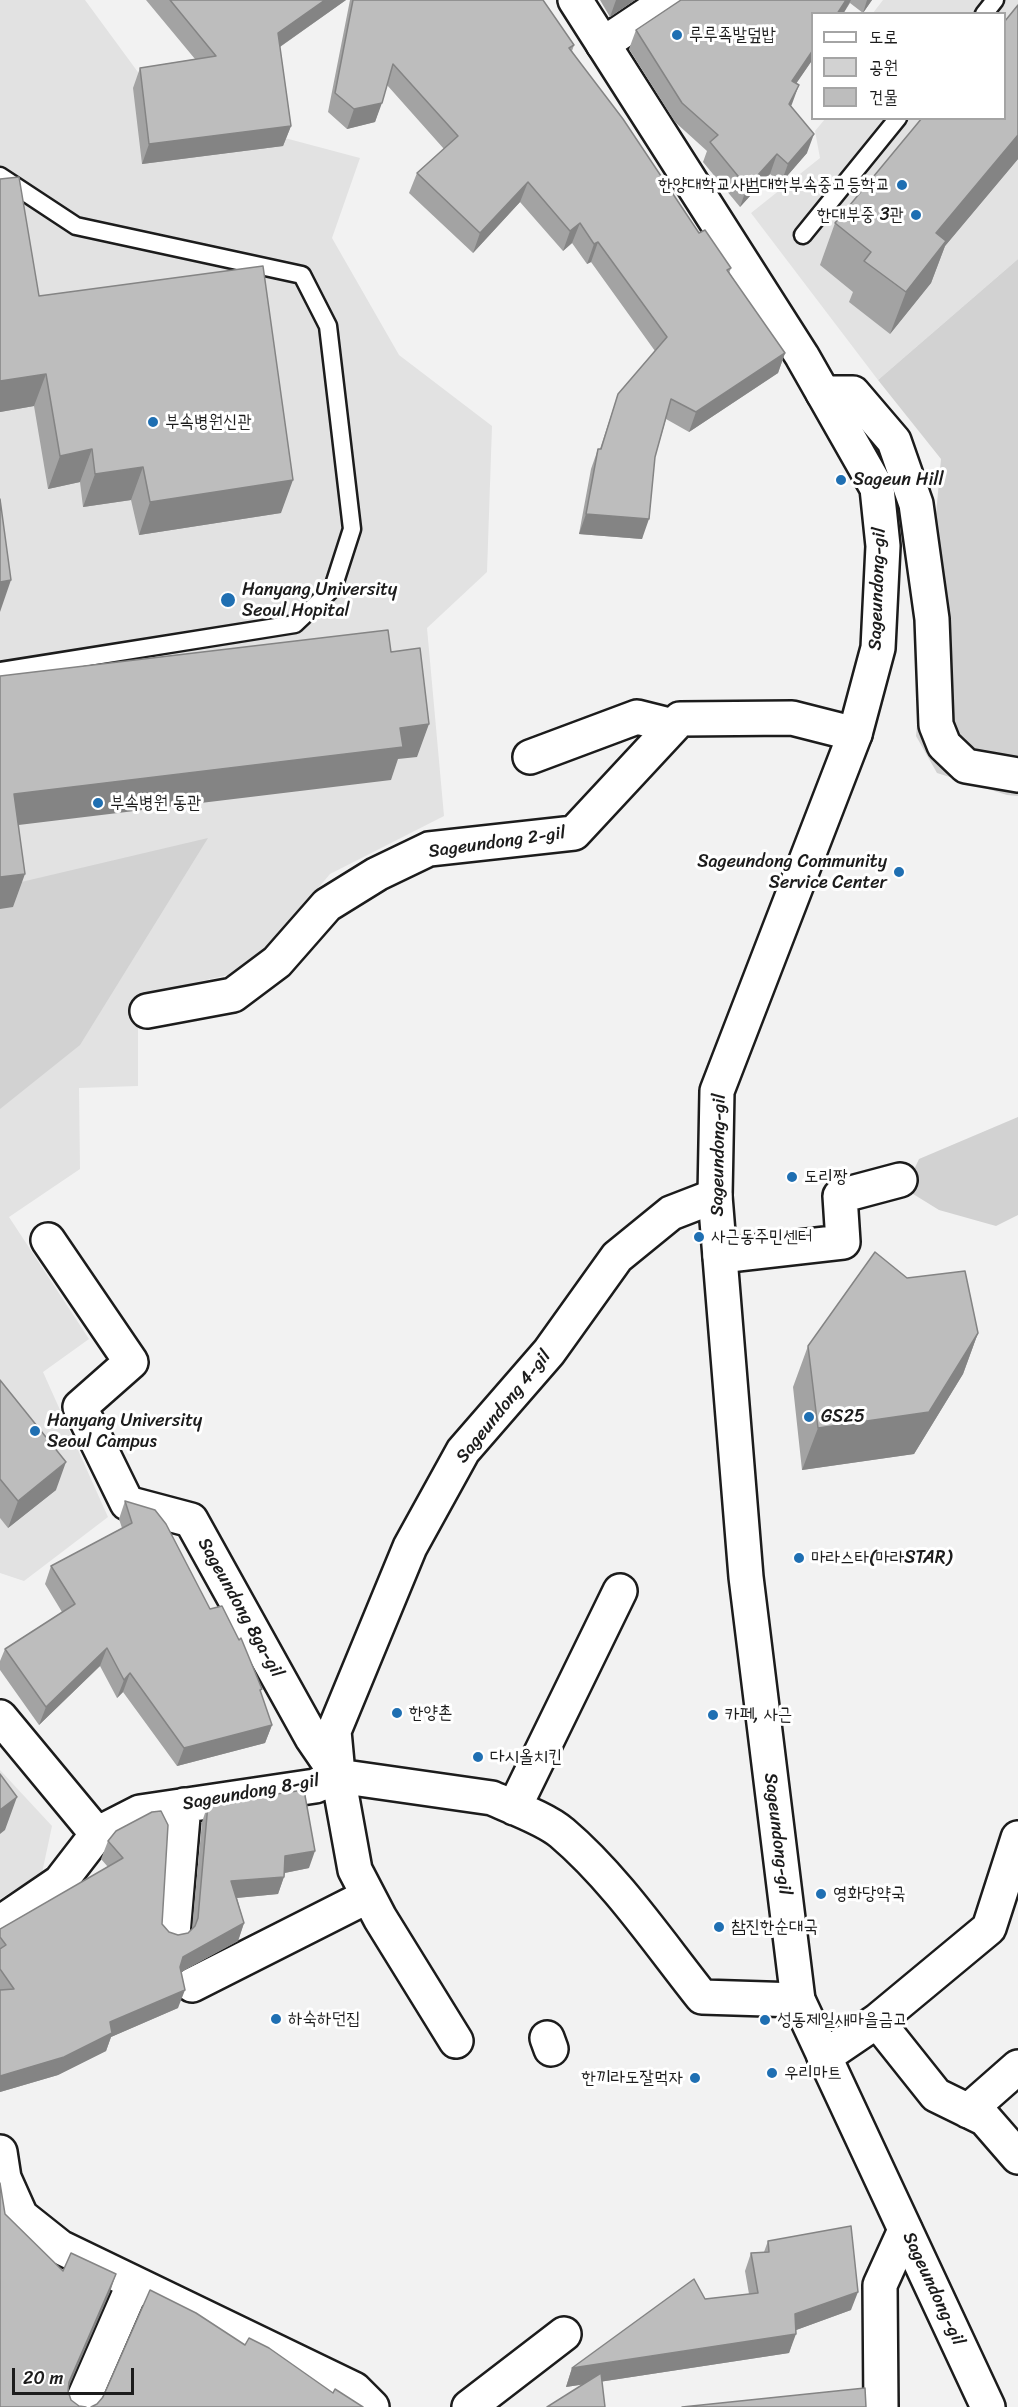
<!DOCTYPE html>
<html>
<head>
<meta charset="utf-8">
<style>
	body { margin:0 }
	#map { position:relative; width:1018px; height:2407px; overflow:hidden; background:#f2f2f2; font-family:Sriracha,"Poor Story",sans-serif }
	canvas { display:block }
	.legend { position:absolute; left:811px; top:12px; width:195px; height:108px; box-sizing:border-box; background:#fff; border:2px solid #a4a4a4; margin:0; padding:8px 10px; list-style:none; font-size:18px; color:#1c1c1c }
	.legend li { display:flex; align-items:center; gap:12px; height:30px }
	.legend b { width:30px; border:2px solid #a4a4a4 }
	.scale { position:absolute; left:12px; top:2368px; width:122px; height:27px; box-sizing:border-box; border:3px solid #1c1c1c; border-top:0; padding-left:8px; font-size:18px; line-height:21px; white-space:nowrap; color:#1c1c1c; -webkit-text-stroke:4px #fff; paint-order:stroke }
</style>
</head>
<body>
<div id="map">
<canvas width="1018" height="2407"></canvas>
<ul class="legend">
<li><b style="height:8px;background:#fff"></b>도로</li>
<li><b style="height:16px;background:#d2d2d2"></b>공원</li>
<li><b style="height:16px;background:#bdbdbd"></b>건물</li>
</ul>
<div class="scale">20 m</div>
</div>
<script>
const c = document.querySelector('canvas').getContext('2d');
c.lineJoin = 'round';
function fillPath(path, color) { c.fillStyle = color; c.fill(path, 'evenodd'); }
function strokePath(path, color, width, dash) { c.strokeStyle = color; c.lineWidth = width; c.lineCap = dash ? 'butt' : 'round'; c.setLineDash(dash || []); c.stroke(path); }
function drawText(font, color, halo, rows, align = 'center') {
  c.font = font + ' Sriracha,"Poor Story",sans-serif'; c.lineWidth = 6; c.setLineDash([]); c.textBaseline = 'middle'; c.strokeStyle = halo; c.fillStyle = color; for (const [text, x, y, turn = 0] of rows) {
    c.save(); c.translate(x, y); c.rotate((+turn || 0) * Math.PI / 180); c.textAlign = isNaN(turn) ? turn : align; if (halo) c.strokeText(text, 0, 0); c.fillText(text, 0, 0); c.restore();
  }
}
const built = new Path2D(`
	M0,0H85L143,79L281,137L360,158L332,238L399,355L492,426L487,572L427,628L444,816L330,874L249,970L138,996V1086L79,1088L80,1169L9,1217L89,1339L43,1372L108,1517L24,1581L0,1573Z
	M883,0H1018V259L878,380L751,213L820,158L815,131L825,119L1004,118V14L873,13Z
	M0,1770L52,1826L42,1873L0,1899Z`);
const green = new Path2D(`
	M1018,259V796L1007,795L937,773L916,736L941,459L878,380Z
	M208,838L80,1045L0,1109V887Z
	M1018,1117V1215L996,1226L939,1210L905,1189L919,1159Z`);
const lane = new Path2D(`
	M984,14L995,0
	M0,176L76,226L302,275L328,326L352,529L333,588L295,624L0,671
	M803,235L898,118`);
const street = new Path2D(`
	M603,44L669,0
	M823,393H853L894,441L916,504L932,619L936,725L944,745L966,766L1018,775
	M530,757L637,717L673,726
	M147,1011L233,995L277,962L327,905L377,874L429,849L574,833L680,719L792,718L855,734
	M48,1240L131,1362L80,1407L127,1503L191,1520L312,1738L338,1776L355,1870L380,1918L456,2041
	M720,1256L843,1242L840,1196L900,1180
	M0,1717L97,1834
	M338,1774L334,1731L410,1547L463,1451L549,1352L617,1257L671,1213L715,1196
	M514,1808L620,1591
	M0,1923L60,1882L97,1834L140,1812L315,1786L338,1776L492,1798C512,1807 546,1819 562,1833C615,1878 659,1943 702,1997L798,2000
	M173,1934L184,1805
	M192,1985L368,1896
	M877,2021L936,2095L985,2119L1018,2157
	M547,2038L551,2049
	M824,2057L877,2021L989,1928L1018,1838
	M968,2111L1018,2067
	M0,2152L4,2178L21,2216L60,2247L354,2389L372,2407
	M80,2407L134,2283
	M469,2407L564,2334
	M881,2407L880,2285L905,2230`);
const secondary = new Path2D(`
	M575,0L802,356L877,488L883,546L878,648L855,734L717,1091L715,1196L746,1577L798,2000L988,2407`);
const wall = new Path2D(`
	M146,0H346L280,47L291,126L283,146L142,164L133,88L140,68L195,59Z
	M350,0H543L574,45L572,51L699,233L731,268L729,273L785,353L778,373L689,432L666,419L655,457L642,539L579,534L591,469L598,449H600L618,394L655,351L591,262L587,264L572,243L563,251L520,202L473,253L409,193L417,173L444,149L387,85L375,122L347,129L328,112Z
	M600,0H635L610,17Z
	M681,0H872L863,13L850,3L843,14H813V59L796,83L791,106L807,153L781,183L770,174L740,207L703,162L707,151L675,122L629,49L636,30Z
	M1018,5V159L945,246L931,283L890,334L849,302L853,292L820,265L835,223Z
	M0,179L39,296L281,513L139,535L131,500L83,507L80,482L48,489L34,406L0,412Z
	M907,1278L978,1333L963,1374L914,1454L802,1470L793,1387L808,1346Z
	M0,1380L56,1490L8,1528L0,1518Z
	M125,1501L210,1609L261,1693L272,1725L265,1743L177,1766L123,1692L117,1698L100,1666L39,1725L0,1670V1661L5,1649L62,1612L45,1584L51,1566L122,1528L119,1519Z
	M208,1804L309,1868L285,1873L278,1894L237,1898L244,1923L238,1941L181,1972L178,2008L111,2037L106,2051L58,2075L0,2092V1929L108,1867L101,1859L108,1841L116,1831L162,1924L169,1932L178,1935L188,1933L192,1929L202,1822Z
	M768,2241L851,2310L796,2330L789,2353L566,2387L572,2368L705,2299L749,2294L745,2271L751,2253L764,2252Z`);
const shadedWall = new Path2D(`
	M325,0H346L271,53L278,33Z
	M616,0H635L610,17Z
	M846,0H851L843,14H837Z
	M867,0H872L863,13Z
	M813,50V59L785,100L792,81Z
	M799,85L792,104L782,123L789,104Z
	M382,103L375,122L347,129L354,109Z
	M291,126L283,146L142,164L149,144Z
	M814,134L807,153L781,183L788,164Z
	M1018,135V159L945,246L931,283L890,334L906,292L936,233Z
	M777,154L770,174L740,207L747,187Z
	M528,182L520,202L473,253L480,233Z
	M580,223L572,243L563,251L570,231Z
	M598,242L591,262L587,264L594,244Z
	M785,353L778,373L689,432L696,412Z
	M46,374L34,406L0,412V381Z
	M92,449L80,482L48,489L60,456Z
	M143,467L131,500L83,507L95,474Z
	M293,480L281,513L139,535L150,502Z
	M586,514L649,519L642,539L579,534Z
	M11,580L0,612V582Z
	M429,724L417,757L398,759L391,780L2,827L14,794L400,728Z
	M25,874L13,907L0,909V877Z
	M978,1333L963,1374L914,1454L802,1470L818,1428Z
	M66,1462L56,1490L8,1528L18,1501Z
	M107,1648L100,1666L39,1725L46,1707Z
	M130,1673L123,1692L117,1698L124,1680Z
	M272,1725L265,1743L177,1766L184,1748Z
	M17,1797L5,1830L0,1834V1810Z
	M315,1851L309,1868L279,1874L285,1856Z
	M284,1877L278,1894L225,1899L231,1881Z
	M244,1923L238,1941L177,1974L183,1957Z
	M185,1990L178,2008L111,2037L106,2051L58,2075L0,2092V2076L110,2022Z
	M116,2274L110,2292L63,2400L69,2382Z
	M858,2292L851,2310L788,2333L795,2314Z
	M796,2334L789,2353L566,2387L572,2368Z`);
const building = new Path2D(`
	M170,0H325L278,33L291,126L149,144L140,68L216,56Z
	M353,0H543L574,45L569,48L623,119L699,233L705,230L731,268L727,270L785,353L696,412L671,399L655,457L649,519L586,514L598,449H601L618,394L667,337L598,242L594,244L580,223L570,231L528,182L480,233L417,173L458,136L393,64L382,103L354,109L335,93Z
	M681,0H846L837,14H813V50L792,81L799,85L789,104L814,134L788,164L777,154L747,187L710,142L718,135L682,103L636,30Z
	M1018,5V135L936,233L946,241L906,292L864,261L871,252L835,223L922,118H1005V21Z
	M19,177L39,296L263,266L293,480L150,502L143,467L95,474L92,449L60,456L46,374L0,381V179Z
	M0,499L11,580L0,582Z
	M388,630L391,652L420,648L429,724L400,728L403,747L14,794L25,874L0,877V676Z
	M875,1252L907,1278L965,1271L978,1333L929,1412L818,1428L808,1346Z
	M0,1380L66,1462L18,1501L0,1479Z
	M125,1501L155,1510L166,1524L210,1609L222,1606L239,1640L241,1638L262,1689L260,1690L272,1725L184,1748L130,1673L124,1680L107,1648L46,1707L5,1649L75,1604L51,1566L132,1523Z
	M0,1774L17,1797L0,1810Z
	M304,1790L315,1851L285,1856L284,1877L231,1881L244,1923L183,1957L180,1967L185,1990L110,2022L112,2033L64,2057L0,2076V1990L14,1989L0,1969V1949L6,1945L0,1937V1929L123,1858L108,1841L116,1831L152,1812L161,1811L168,1825L162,1924L169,1932L178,1935L188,1933L195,1926L198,1918L208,1804Z
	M0,2183L5,2214L63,2271L71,2253L116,2274L69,2382L68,2391L71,2400L79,2406L86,2407H0Z
	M851,2226L858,2292L795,2314L796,2334L572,2368L694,2279L705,2299L758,2293L751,2253L769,2252L768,2241Z
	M150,2290L196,2313L245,2345L249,2338L269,2348L333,2393L335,2389L363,2407H91L97,2404L103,2397Z
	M601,2373L605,2407H547Z
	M865,2388L866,2407H682Z`);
const markers = [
	[677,35,6,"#1f6fb2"],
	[902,185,6,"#1f6fb2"],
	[916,215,6,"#1f6fb2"],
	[153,422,6,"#1f6fb2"],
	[841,480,6,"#1f6fb2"],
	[228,600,8,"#1f6fb2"],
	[98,803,6,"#1f6fb2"],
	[899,872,6,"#1f6fb2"],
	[792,1177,6,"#1f6fb2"],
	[699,1237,6,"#1f6fb2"],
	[809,1417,6,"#1f6fb2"],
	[35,1431,6,"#1f6fb2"],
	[799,1558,6,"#1f6fb2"],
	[397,1713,6,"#1f6fb2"],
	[713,1715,6,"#1f6fb2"],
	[478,1757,6,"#1f6fb2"],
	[821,1894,6,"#1f6fb2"],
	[719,1927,6,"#1f6fb2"],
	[276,2019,6,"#1f6fb2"],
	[765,2020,6,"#1f6fb2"],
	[772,2073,6,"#1f6fb2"],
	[695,2078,6,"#1f6fb2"]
];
const poiNames = [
	["루루족발덮밥",689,35],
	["한양대학교사범대학부속중고등학교",890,185,"right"],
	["한대부중 3관",904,215,"right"],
	["부속병원신관",165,422],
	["Sageun Hill",853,480],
	["Hanyang University",242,590],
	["Seoul Hopital",242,611],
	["부속병원 동관",110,803],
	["Sageundong Community",887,862,"right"],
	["Service Center",887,883,"right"],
	["도리짱",804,1177],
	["사근동주민센터",711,1237],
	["GS25",821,1417],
	["Hanyang University",47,1421],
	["Seoul Campus",47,1442],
	["마라스타(마라STAR)",811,1558],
	["한양촌",409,1713],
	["카페, 사근",725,1715],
	["다시올치킨",490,1757],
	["영화당약국",833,1894],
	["참진한순대국",731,1927],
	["하숙하던집",288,2019],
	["성동제일새마을금고",777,2020],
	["우리마트",784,2073],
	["한끼라도잘먹자",683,2078,"right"]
];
const streetNames = [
	["Sageundong-gil",878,589,-88],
	["Sageundong 2-gil",497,843,-8],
	["Sageundong-gil",719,1155,-89],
	["Sageundong 4-gil",504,1407,-51],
	["Sageundong 8ga-gil",240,1608,61],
	["Sageundong 8-gil",251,1793,-10],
	["Sageundong-gil",777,1834,83],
	["Sageundong-gil",933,2289,65]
];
fillPath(built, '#e2e2e2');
fillPath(green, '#d2d2d2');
strokePath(lane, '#1c1c1c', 21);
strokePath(street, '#1c1c1c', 38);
strokePath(secondary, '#1c1c1c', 38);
strokePath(lane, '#fff', 16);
strokePath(street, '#fff', 33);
strokePath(secondary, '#fff', 33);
fillPath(wall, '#a3a3a3');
fillPath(shadedWall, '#848484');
fillPath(building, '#bdbdbd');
strokePath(building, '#848484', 1.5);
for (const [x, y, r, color] of markers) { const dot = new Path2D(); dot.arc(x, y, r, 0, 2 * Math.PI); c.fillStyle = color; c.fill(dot); strokePath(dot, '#fff', 2); }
drawText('18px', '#1c1c1c', '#fff', poiNames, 'left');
drawText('18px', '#1c1c1c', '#fff', streetNames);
</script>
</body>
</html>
